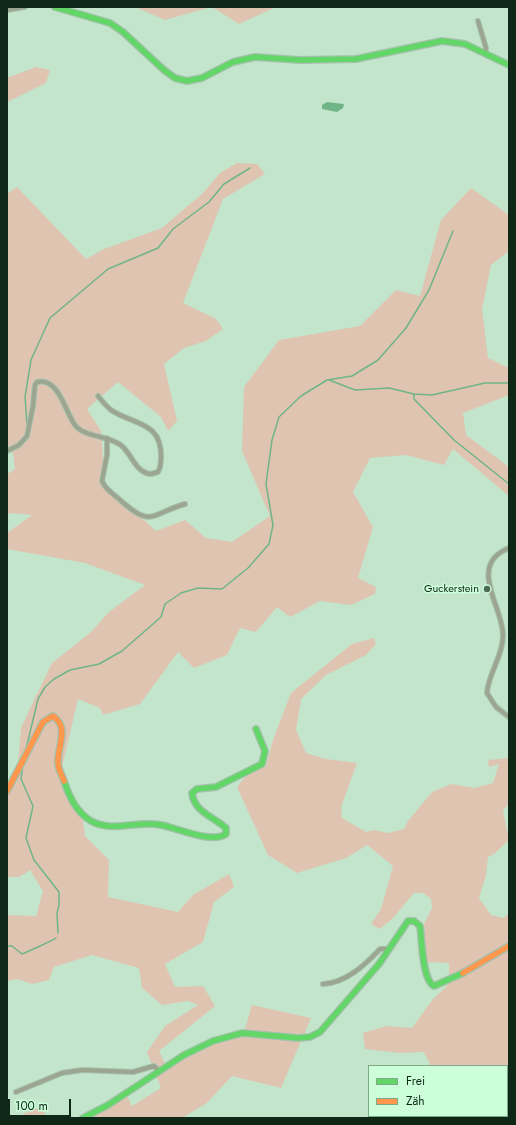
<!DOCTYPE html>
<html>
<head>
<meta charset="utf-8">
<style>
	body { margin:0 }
	#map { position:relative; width:516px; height:1125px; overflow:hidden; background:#c3e5cc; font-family:Jost,sans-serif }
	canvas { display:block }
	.frame { position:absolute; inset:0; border:8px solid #0e2717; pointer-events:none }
	.legend { position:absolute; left:368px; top:1065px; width:140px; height:52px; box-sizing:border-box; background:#cbfed9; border:1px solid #7fa88b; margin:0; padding:5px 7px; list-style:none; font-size:12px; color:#0e2717 }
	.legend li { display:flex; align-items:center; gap:8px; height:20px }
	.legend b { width:20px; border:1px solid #7fa88b }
	.scale { position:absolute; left:8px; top:1099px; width:63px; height:18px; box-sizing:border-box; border:2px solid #0e2717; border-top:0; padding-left:5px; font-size:12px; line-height:14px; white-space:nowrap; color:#0e2717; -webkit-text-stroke:3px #cbfed9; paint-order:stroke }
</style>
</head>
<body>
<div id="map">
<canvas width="516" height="1125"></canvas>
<div class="frame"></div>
<ul class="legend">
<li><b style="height:5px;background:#63d668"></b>Frei</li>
<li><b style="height:5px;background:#ff974d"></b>Zäh</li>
</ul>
<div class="scale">100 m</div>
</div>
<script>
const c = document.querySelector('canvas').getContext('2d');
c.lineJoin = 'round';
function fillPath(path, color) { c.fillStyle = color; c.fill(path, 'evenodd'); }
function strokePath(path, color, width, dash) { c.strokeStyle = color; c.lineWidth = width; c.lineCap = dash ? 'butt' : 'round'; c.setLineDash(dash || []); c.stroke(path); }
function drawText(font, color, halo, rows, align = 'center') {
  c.font = font + ' Jost,sans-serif'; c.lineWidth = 3; c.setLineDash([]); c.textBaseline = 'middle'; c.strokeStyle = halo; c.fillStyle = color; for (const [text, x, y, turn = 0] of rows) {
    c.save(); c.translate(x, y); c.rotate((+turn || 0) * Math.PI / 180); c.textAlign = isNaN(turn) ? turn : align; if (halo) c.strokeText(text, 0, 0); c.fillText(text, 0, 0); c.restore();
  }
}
const green = new Path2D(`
	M135,7H211L165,20Z
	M212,7H276L239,24Z
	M36,67L50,70L46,83L7,102V78Z
	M237,163L257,164L265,174L223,199L183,303L216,319L223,329L206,341L184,348L164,364L177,421L168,431L161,417L118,382L87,409L101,431L105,484L156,531L185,520L206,538L232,542L270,516L242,451L244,387L279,340L360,326L396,290L420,296L441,220L471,188L509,215V251L491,265L482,309L488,358L509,368V395L463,413L466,435L509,467V496L453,449L444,465L406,455L370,458L353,492L373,527L358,578L376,587L375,594L351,605L320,601L290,617L277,607L256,632L240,628L227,655L194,668L178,652L140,704L103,715L100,708L78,699L60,776L68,799L83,821L85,836L109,860L108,897L178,912L193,895L229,874L234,887L214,902L203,942L165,964L175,987L203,986L215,1006L159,1051L167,1068L245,1029L252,1005L311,1018L281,1088L232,1076L207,1103L182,1118H86L127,1096L132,1106L161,1088L147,1052L165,1026L198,1005L188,1001L162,1005L142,988L139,968L92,955L54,967L49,980L32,984L18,979L7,981V915L36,916L43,891L30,870L19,877H7V793L17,775L21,728L35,698L52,663L91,632L109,612L145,585L85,563L7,549V533L32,515L7,513V474L15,469L13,453L7,448V194L17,187L86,259L104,249L162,228L203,193L220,173Z
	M374,638L376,644L366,655L326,675L301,699L296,730L306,753L326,759L357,763L341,807L342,818L366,832L374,830L388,833L404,829L408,821L432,792L451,784L475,788L493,783L499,764L489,767L488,760L509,758V804L503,810L509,840L494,854L488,857L486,875L479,898L491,915L503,918L509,914V1117L507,1116V1066H431L424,1052L400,1053L365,1049L363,1033L386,1026L412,1028L433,999L449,984V963L427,962L424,924L432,908L431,899L423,893H414L394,917L380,929L371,924L381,909L393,866L367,845L346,858L297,873L268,855L237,787L245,777L266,766L273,740L291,693L352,644Z
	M40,1107L48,1118H14Z`);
const water = new Path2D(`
	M327,102L344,104L343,108L337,112L322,109V105Z`);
const stream = new Path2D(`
	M329,380L355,390L389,388L414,394L432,395L485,383H509
	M414,395V399L454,440L509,484
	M27,424L25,397L31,360L50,318L108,269L158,248L173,229L209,202L224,184L250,168
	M26,749L38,699L45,687L54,679L70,670L99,664L122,651L161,617L165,604L181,593L198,588L222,589L248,568L269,544L273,525L266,484L272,440L279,417L301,396L327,380L352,376L378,360L406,328L429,290L453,231
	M23,765L21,779L33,806L26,838L34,860L59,892V905L57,913L58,933
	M7,946H12L22,954C27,952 54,940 56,938`);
const street = new Path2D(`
	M7,10L25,7
	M478,21L486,48L485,53
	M107,438V455L102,481C105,489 113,494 119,499C152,529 150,514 185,504
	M7,451L19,445L27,436L33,406L35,385L37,382C59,377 65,412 75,425C85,438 109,435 122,446C132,455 136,473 151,474L158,472C161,467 161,462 161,457C162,421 133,425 111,410C106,406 102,401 98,396
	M509,548C466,565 504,608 503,636C503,656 488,674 487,693L496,707L509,717
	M323,984C346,983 366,964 380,949H388
	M16,1092L62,1073L82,1070L133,1072L154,1066L159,1071`);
const fast = new Path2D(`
	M55,7L110,23L123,32L164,70L175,78L187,81L202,78L233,62L255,57L300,60L356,59L442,41L465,44L509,65
	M64,781C69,796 76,812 91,821C113,833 138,820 161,825C177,828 212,844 226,834V828C214,817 194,812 192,793L197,789L216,787L262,764L265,751L256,729
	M83,1118L108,1105L184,1055L213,1041L242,1033L298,1038L310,1037L320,1032L379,964L408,921H414L420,926C422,939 422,980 434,986L463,973`);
const slow = new Path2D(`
	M7,791L43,722L53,716C70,728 57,747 58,763C58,769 62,775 64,781
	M463,973L509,946`);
const markers = [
	[487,589,4,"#4d6a56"]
];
const poiNames = [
	["Guckerstein",479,589]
];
fillPath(green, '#dfc5b1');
fillPath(water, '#70b587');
strokePath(stream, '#70b587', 1.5);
strokePath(street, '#a5c0ad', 6);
strokePath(fast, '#a5c0ad', 8);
strokePath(slow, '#a5c0ad', 8);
strokePath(street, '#9ca58f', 4);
strokePath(fast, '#63d668', 5.5);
strokePath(slow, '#ff974d', 5.5);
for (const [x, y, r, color] of markers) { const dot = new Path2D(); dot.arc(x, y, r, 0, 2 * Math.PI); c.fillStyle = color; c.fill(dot); strokePath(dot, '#cbfed9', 1.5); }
drawText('11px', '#0e2717', '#cbfed9', poiNames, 'right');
</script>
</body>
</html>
